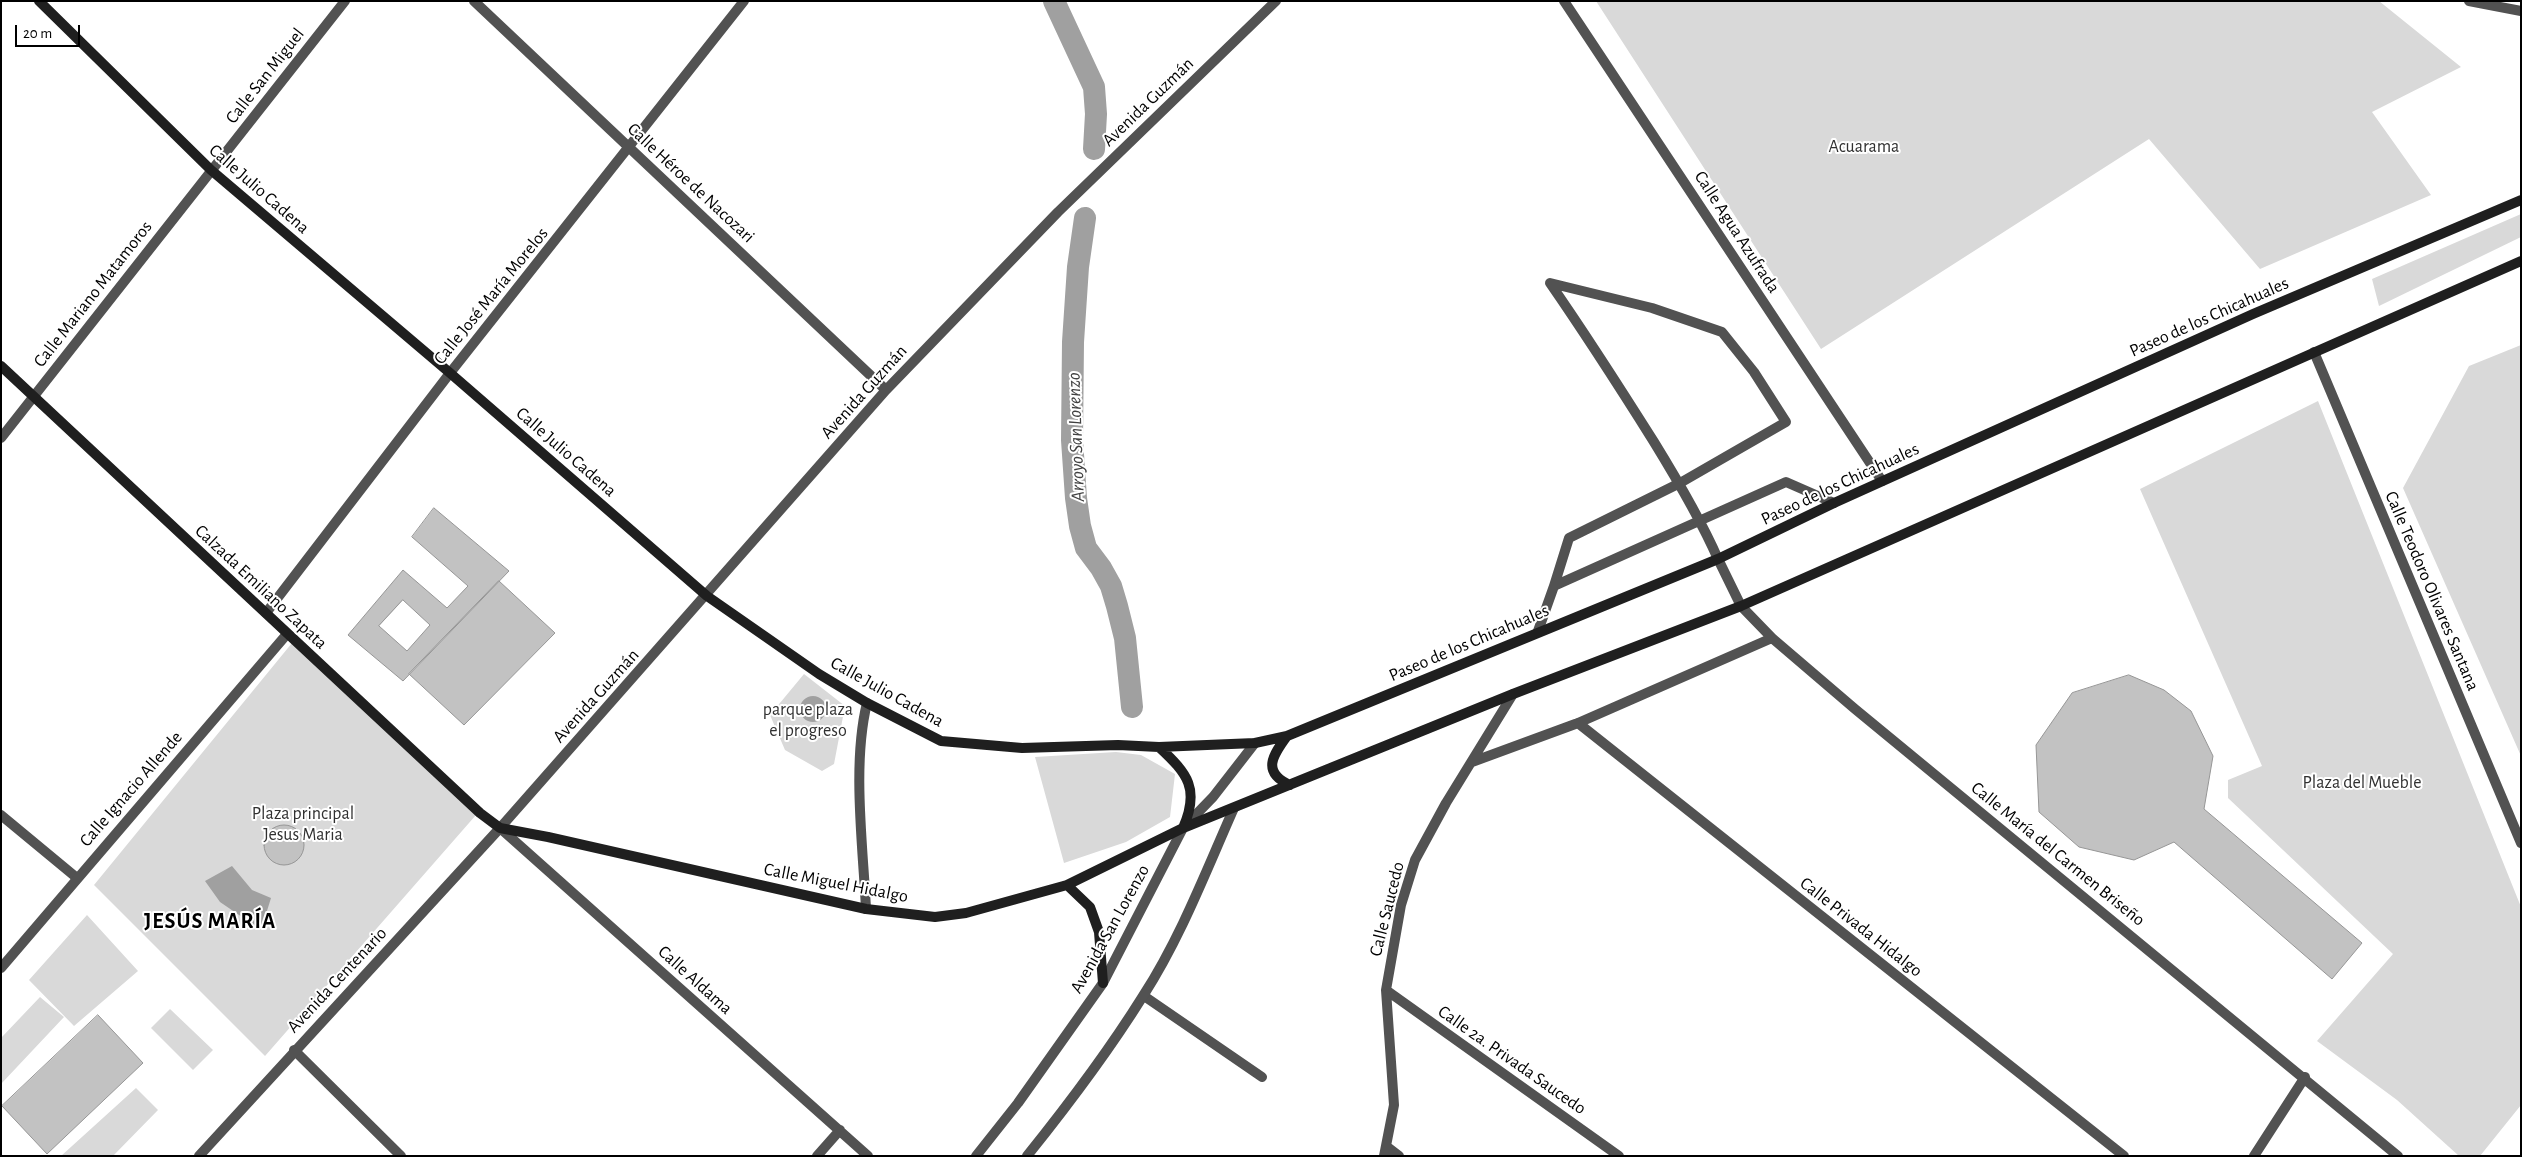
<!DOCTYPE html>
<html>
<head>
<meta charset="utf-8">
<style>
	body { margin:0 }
	#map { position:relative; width:2522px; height:1157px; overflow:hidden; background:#fff; font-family:"Alegreya Sans",sans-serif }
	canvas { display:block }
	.frame { position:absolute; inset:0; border:2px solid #000; pointer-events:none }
	.scale { position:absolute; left:15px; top:25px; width:65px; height:22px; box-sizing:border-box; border:2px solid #000; border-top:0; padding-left:6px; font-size:15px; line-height:18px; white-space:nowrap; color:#000; -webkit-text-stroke:4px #fff; paint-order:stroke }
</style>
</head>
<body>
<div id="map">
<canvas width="2522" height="1157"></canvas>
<div class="frame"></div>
<div class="scale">20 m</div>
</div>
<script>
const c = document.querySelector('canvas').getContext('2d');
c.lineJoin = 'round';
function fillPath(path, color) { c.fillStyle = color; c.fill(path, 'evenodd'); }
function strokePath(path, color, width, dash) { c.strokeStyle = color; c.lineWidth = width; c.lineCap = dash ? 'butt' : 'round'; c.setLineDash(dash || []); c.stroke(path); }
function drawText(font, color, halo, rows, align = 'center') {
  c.font = font + ' "Alegreya Sans",sans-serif'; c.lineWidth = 4; c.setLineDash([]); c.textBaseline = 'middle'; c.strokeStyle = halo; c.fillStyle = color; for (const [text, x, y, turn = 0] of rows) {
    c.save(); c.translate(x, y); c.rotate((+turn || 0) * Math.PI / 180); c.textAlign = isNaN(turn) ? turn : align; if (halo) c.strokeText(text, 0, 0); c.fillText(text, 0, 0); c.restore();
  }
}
const green = new Path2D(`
	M1596,1H2379L2461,67L2372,112L2431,195L2260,269L2149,139L1821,349Z
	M2521,214V237L2379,306L2372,279Z
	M2521,345V756L2403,488L2469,366Z
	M2318,401L2521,907V1105L2480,1156H2459L2397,1100L2317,1041L2393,954L2228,798V780L2262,766L2140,489Z
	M292,643L476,815L265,1056L94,885Z
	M804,674L845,706L834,764L822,771L785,750L770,715Z
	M1116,752L1141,755L1175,774L1170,817L1126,842L1064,863L1035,757Z
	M87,915L138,971L74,1026L29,980Z
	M40,997L64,1017L1,1084V1038Z
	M170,1009L213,1050L193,1070L151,1028Z
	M136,1088L158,1110L113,1156H61Z`);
const water = new Path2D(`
	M800 709a13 13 0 1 1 26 0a13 13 0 1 1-26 0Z
	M232,866L252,890L271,898L261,930L220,902L205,881Z`);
const canal = new Path2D(`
	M1054,1L1094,87L1096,114L1094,149
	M1085,218L1078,267L1073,342L1072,440L1076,498L1080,526L1086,548L1101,568L1111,586L1117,606L1125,638L1132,707`);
const building = new Path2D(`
	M434,508L509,571L403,681L348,635L403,570L447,608L468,586L412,537ZM403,600L430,625L407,651L379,626Z
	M499,581L555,633L464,725L409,674Z
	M2129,675L2164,690L2191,711L2213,756L2204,809L2362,943L2332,979L2174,842L2134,860L2079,847L2039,812L2036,745L2072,693Z
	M264 845a20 20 0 1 1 40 0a20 20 0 1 1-40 0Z
	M98,1015L143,1063L47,1154L2,1106Z`);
const service = new Path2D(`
	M1554,586L1569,538L1680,483L1786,422L1754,372L1722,332L1652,308L1550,283C1586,335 1620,388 1654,442C1678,481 1700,518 1718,559
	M1538,631L1554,586L1786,482L1834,503`);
const minor = new Path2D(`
	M474,1L886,390
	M1564,1L1882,481
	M2469,1L2521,11
	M2314,352L2521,843
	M1,438L345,1
	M1718,559L1741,606L1772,638L1855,709L2398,1156
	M266,613L450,373L744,1
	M1578,723L2124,1156
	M1472,762L1578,723L1772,638
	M1,815L77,878
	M866,909C863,846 852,764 867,703
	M1386,990L1619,1156
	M1144,996L1262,1077
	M294,1050L401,1156
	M1386,1146L1399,1156
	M817,1156L840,1130
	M868,1156L500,828L886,390L1058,212L1276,1
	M1384,1156L1394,1105L1386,990L1401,905L1415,860L1446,803L1513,694
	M2254,1156L2305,1077`);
const tertiary = new Path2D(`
	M1,968L287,634
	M199,1156L500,828
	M976,1156L1018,1103L1103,983L1183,828L1213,797L1255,743
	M1027,1156C1068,1105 1108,1052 1143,996C1181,937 1206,871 1234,808`);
const secondary = new Path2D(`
	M39,1L211,170L450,373L707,596L819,674L867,703L941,741L1022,748L1118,745L1159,747L1255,743L1287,736L1718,559L1834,503L2253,314L2521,200
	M1,366L480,813L500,828L548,837L866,909L935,917L966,913L1067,885L1183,828L1513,694L1741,606L2521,261
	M1287,736C1273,755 1261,772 1290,785
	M1159,747C1188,774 1200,789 1183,828
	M1067,885L1090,907L1099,932L1103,983`);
const streetNames = [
	["Calle San Miguel",265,76,-52],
	["Avenida Guzmán",1148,102,-44],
	["Calle Héroe de Nacozari",691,183,43],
	["Calle Julio Cadena",259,189,41],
	["Calle Agua Azufrada",1737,232,57],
	["Calle Mariano Matamoros",93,294,-52],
	["Calle José María Morelos",491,296,-51],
	["Paseo de los Chicahuales",2209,317,-24],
	["Avenida Guzmán",864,392,-48],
	["Calle Julio Cadena",566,452,41],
	["Paseo de los Chicahuales",1840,484,-25],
	["Calzada Emiliano Zapata",261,587,43],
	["Calle Teodoro Olivares Santana",2432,591,67],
	["Paseo de los Chicahuales",1469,643,-23],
	["Calle Julio Cadena",887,692,29],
	["Avenida Guzmán",596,696,-48],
	["Calle Ignacio Allende",131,789,-49],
	["Calle María del Carmen Briseño",2058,854,39],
	["Calle Miguel Hidalgo",836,883,11],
	["Calle Saucedo",1387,909,-76],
	["Calle Privada Hidalgo",1861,927,38],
	["Avenida San Lorenzo",1110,929,-61],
	["Avenida Centenario",337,980,-47],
	["Calle Aldama",695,980,42],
	["Calle 2a. Privada Saucedo",1512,1060,35]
];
const parkNames = [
	["Acuarama",1864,147],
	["parque plaza",808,710],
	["el progreso",808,731],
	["Plaza del Mueble",2362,783],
	["Plaza principal",303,814],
	["Jesus Maria",303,835]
];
const waterNames = [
	["Arroyo San Lorenzo",1076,437,-92]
];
const districtNames = [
	["JESÚS MARÍA",210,921]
];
fillPath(green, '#d9d9d9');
fillPath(water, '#a0a0a0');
strokePath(canal, '#a0a0a0', 22);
fillPath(building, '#c2c2c2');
strokePath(building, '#969696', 1);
strokePath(service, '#525252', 10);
strokePath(minor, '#525252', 10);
strokePath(tertiary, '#525252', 10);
strokePath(secondary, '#1f1f1f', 10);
drawText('18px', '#000', '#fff', streetNames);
drawText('18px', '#303030', '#fff', parkNames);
drawText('italic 19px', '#414141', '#fff', waterNames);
c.letterSpacing = '1px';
drawText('bold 22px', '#000', '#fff', districtNames);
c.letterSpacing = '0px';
</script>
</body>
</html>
